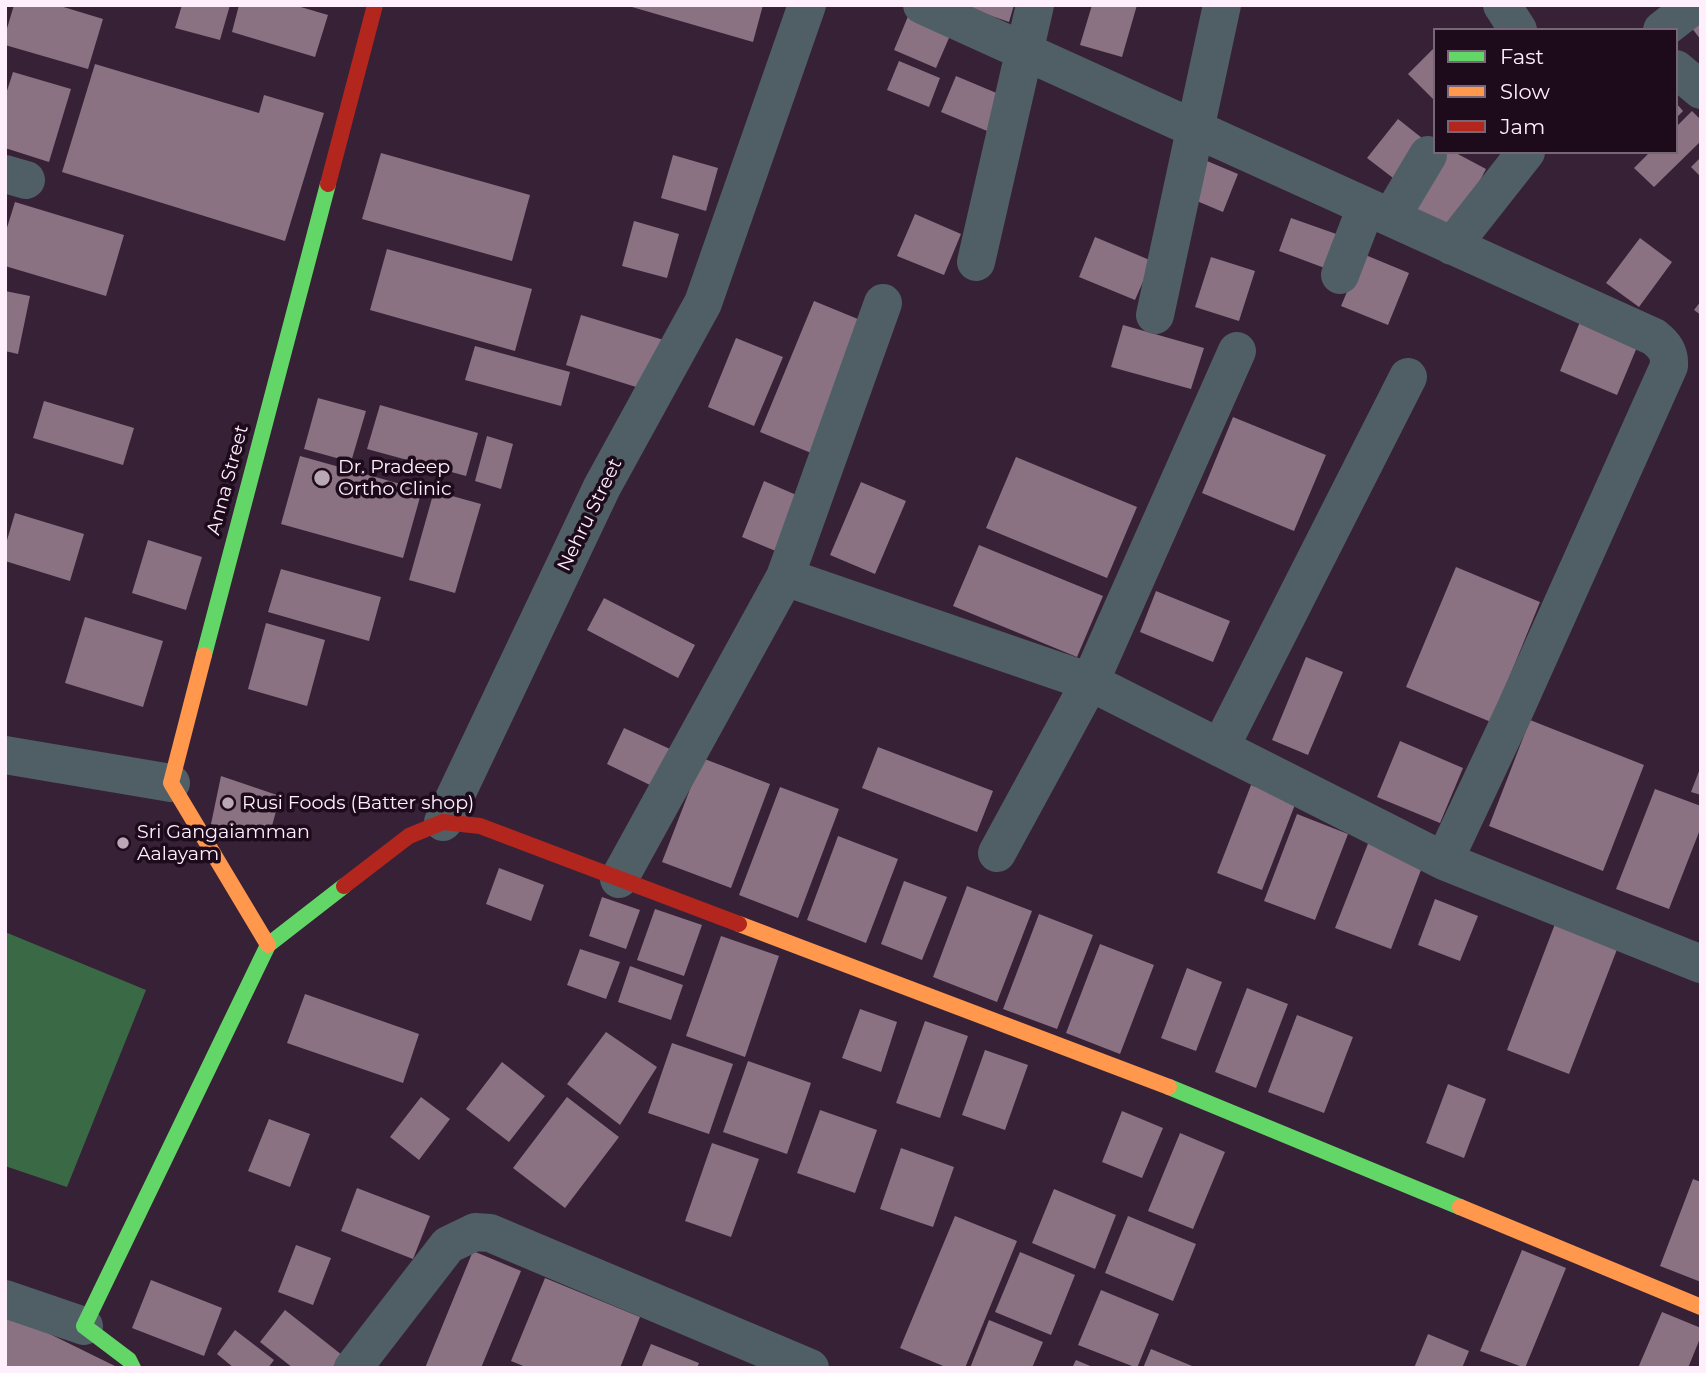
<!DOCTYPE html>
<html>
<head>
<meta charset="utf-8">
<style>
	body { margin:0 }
	#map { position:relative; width:1706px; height:1373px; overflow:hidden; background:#372136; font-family:Montserrat,sans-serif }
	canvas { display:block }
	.frame { position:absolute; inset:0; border:7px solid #ffeffd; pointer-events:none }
	.legend { position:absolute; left:1433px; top:28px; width:245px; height:126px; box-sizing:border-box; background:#1d0b1c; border:2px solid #776676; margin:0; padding:9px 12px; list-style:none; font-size:21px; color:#ffeffd }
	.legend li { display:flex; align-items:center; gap:14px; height:35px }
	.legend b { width:35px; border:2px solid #776676 }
</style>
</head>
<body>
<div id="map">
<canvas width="1706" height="1373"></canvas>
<div class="frame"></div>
<ul class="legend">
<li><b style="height:9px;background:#63d668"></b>Fast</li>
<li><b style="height:9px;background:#ff974d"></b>Slow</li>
<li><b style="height:9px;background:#b3261e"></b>Jam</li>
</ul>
</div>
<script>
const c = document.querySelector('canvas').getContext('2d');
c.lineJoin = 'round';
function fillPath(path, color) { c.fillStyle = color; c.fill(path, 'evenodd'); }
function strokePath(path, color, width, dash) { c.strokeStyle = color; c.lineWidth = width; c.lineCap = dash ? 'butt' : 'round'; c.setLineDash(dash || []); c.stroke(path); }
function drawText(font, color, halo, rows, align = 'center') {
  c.font = font + ' Montserrat,sans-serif'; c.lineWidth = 7; c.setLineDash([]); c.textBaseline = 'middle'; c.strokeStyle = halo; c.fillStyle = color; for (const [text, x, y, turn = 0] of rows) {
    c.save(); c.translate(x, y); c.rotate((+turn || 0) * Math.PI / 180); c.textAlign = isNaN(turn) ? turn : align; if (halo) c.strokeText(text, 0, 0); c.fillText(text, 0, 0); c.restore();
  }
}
const water = new Path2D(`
	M5,932L146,990L67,1187L5,1166Z`);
const building = new Path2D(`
	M14,5H57L103,19L88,69L5,45V35Z
	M182,5H230L220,40L175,28Z
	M239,5H294L328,15L315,57L232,32Z
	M625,5H763L753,42Z
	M960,5H1014L1009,22Z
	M1092,5H1137L1122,57L1080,45Z
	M909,14L952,31L936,68L894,50Z
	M1701,19V40L1691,27Z
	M1435,47V101L1408,74Z
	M899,61L940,78L929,107L887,90Z
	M95,64L259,113L264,95L324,113L285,241L62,172Z
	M13,72L71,89L49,162L5,148V97Z
	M956,76L1006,97L992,133L941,112Z
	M1676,103L1683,111L1676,118Z
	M1692,111L1701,120V141L1654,187L1634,168L1650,152H1676V127Z
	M1398,119L1427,142L1397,181L1367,158Z
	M1437,152H1454L1486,169L1451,236L1405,212Z
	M381,153L530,195L512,261L362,219Z
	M673,155L718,168L706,211L661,198Z
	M1701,157V177L1691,167Z
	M1207,161L1238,174L1223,212L1192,199Z
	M15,202L124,235L106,296L5,266V234Z
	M915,214L961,234L944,275L897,256Z
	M1291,218L1342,236L1330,270L1279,251Z
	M634,221L679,234L667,278L622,266Z
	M1095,237L1152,261L1135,300L1079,277Z
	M1640,238L1672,262L1639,307L1606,283Z
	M387,249L532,289L515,351L370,310Z
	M1363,254L1409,273L1388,325L1341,306Z
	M1211,257L1255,271L1239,321L1195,307Z
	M5,291L30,296L18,354L5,351Z
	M814,301L870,324L816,455L760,432Z
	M1701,301V315L1694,310Z
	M581,315L667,341L652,392L566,365Z
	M1582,317L1640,340L1617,395L1560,371Z
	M1123,325L1204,348L1191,389L1111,367Z
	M736,338L783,357L754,426L708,407Z
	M475,346L570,372L561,406L465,380Z
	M318,398L366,411L351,462L304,449Z
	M44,401L134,428L123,465L33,438Z
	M380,405L478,433L466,476L367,449Z
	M1233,417L1326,455L1294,531L1202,493Z
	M487,436L513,444L501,489L475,481Z
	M300,456L422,490L403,558L281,524Z
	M1016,457L1137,507L1107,578L986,528Z
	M764,481L801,497L778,552L742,537Z
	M861,482L906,501L875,574L830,555Z
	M434,491L481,504L455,593L409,580Z
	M15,513L84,534L70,581L5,561V547Z
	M148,540L202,557L186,610L132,593Z
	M979,545L1103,596L1077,657L953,606Z
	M1456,567L1540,602L1491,722L1406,687Z
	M281,569L381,597L369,641L268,612Z
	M1156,591L1230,621L1213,662L1140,632Z
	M604,598L695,645L678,678L587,630Z
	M85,617L163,641L143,707L65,683Z
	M266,623L325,640L307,706L248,689Z
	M1306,657L1343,672L1308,755L1272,740Z
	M1530,720L1644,765L1603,871L1489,826Z
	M624,728L670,749L652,786L607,764Z
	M1400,741L1463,768L1440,823L1377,797Z
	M878,747L993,791L977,832L862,788Z
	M702,758L770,784L731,888L662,862Z
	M1701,766V795L1691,792Z
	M221,776L280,796L268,841L211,824Z
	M1251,785L1296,802L1262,890L1217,873Z
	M780,787L839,809L798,918L739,895Z
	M1655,789L1701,806V827L1669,909L1616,889Z
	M1297,814L1348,834L1315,920L1264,901Z
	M838,836L898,859L866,943L807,920Z
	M1369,841L1424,862L1391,949L1335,928Z
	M499,868L544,885L531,921L486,904Z
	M904,881L947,897L922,960L881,944Z
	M967,886L1032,911L997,1002L933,977Z
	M602,897L640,910L626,949L589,936Z
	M1435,899L1478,916L1460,961L1418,945Z
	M655,909L702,925L684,976L637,960Z
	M1039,914L1093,935L1057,1029L1003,1009Z
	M1558,916L1621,939L1569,1074L1507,1050Z
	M721,936L779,956L745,1057L686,1036Z
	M1100,944L1154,965L1120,1054L1066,1033Z
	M580,949L620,962L606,999L567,985Z
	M630,966L683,985L671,1020L618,1002Z
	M1187,968L1222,982L1196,1051L1161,1038Z
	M1247,988L1288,1004L1256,1088L1215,1072Z
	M305,994L419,1034L403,1083L287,1043Z
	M860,1009L897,1022L881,1072L842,1058Z
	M1297,1015L1353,1037L1324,1113L1268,1092Z
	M925,1021L968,1036L940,1118L896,1103Z
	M606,1032L657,1067L620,1125L567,1084Z
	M672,1043L733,1064L709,1134L648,1113Z
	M985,1050L1028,1065L1005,1130L962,1115Z
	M748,1061L811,1083L787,1154L723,1132Z
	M502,1062L545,1096L509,1142L466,1109Z
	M1448,1084L1486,1099L1464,1158L1426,1143Z
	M421,1097L450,1119L419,1160L390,1137Z
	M567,1097L619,1137L565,1208L513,1168Z
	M820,1110L877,1130L855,1193L797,1173Z
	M1122,1111L1163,1128L1142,1178L1102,1162Z
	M269,1119L310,1134L290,1187L248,1171Z
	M1180,1133L1225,1152L1193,1229L1148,1211Z
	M712,1143L759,1159L731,1237L685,1221Z
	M901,1148L954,1167L933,1227L880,1209Z
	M1693,1179L1701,1182V1282L1660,1266Z
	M357,1188L430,1216L413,1259L341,1231Z
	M1054,1189L1116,1215L1095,1269L1032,1243Z
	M955,1216L1017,1241L965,1368H948L900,1348Z
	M1128,1216L1196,1244L1173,1301L1105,1273Z
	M296,1245L331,1258L313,1305L278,1292Z
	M1522,1250L1566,1268L1525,1368L1480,1351Z
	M473,1251L521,1271L481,1368H425Z
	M1020,1252L1075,1275L1051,1335L995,1312Z
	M545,1278L640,1317L620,1368H528L511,1361Z
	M151,1280L222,1308L204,1356L132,1328Z
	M1101,1290L1159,1314L1137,1368L1078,1345Z
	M285,1310L342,1355L332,1368H293L260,1342Z
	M5,1312L119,1368H5Z
	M1662,1312L1701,1328V1336L1688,1368H1638Z
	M989,1320L1043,1342L1032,1368H970Z
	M235,1330L274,1360L268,1368H234L217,1354Z
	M1428,1334L1469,1351L1462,1368H1414Z
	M651,1344L699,1363L697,1368H641Z
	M1151,1349L1197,1368H1143Z
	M1076,1360L1095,1368H1072Z`);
const street = new Path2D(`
	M922,5L1654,337C1664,345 1670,352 1669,366L1514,712L1444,861
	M1502,5L1518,30
	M1662,30L1694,5
	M1676,69L1701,90
	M5,174L26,180
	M1391,217L1428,155
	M1452,246L1526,152
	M976,262L1035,5
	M1340,275L1366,207
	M1155,315L1222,5
	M785,577L1090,682L1444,861L1701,964
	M1220,748L1408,377
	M5,755L171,783
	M443,822L602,487L703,303L807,5
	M997,853L1090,682L1237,351
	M619,879L785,577L883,303
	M5,1299L84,1326
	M353,1368L448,1245L475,1232L490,1233L810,1368`);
const fast = new Path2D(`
	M204,655L328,184
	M1169,1087L1460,1207
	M133,1368L129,1360L84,1326L268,945L344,886`);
const slow = new Path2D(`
	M204,655L171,783L268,945
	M739,924L1169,1087
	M1460,1207L1701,1307`);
const jam = new Path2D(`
	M328,184L375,5
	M344,886L409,836L443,822L480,826L739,924`);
const markers = [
	[322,478,9,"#b9a7b7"],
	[228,803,7,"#b9a7b7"],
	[123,843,7,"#b9a7b7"]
];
const poiNames = [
	["Dr. Pradeep",338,467],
	["Ortho Clinic",338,489],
	["Rusi Foods (Batter shop)",242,803],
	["Sri Gangaiamman",137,832],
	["Aalayam",137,854]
];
const streetNames = [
	["Anna Street",228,480,-75],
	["Nehru Street",590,515,-64]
];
fillPath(water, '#3a6a45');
fillPath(building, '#8a7282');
strokePath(street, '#4f5f65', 38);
strokePath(fast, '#63d668', 16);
strokePath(slow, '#ff974d', 16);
strokePath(jam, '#b3261e', 16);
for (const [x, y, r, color] of markers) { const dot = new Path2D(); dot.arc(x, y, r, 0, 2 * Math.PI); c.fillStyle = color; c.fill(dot); strokePath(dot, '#1d0b1c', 2.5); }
drawText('19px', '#ffeffd', '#1d0b1c', poiNames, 'left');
drawText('19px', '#ffeffd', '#1d0b1c', streetNames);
</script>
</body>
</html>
